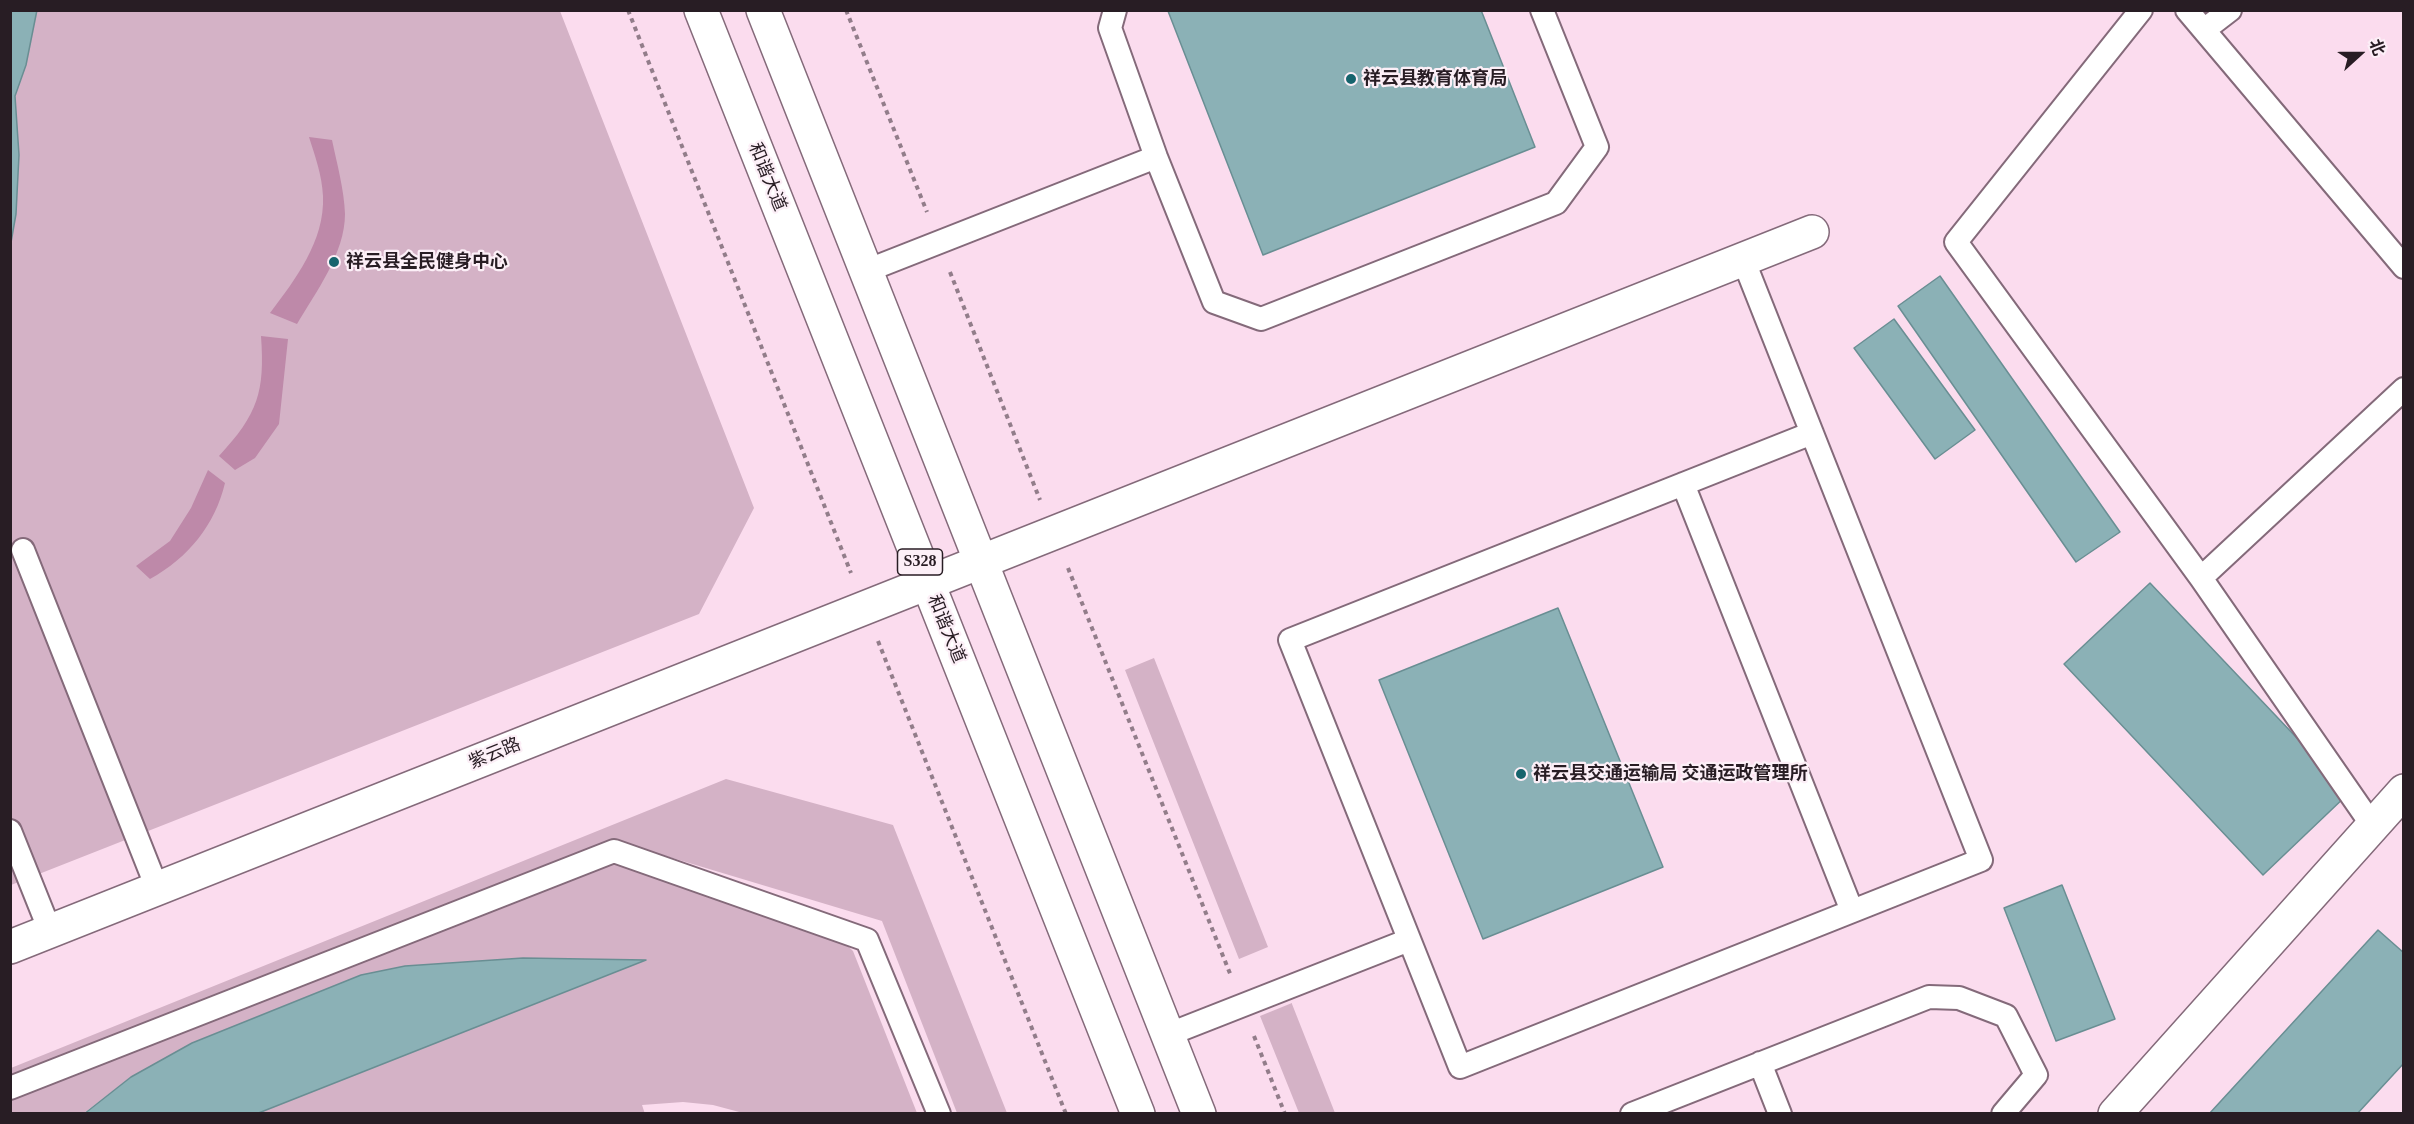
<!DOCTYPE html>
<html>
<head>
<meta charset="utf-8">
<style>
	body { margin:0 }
	#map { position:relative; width:2414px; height:1124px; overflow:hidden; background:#fbdcee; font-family:"Times New Roman","Noto Sans SC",serif }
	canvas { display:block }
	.frame { position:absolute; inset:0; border:12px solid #281d24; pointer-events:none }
	.north { position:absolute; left:2330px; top:24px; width:60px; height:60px; -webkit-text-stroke:4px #fceff7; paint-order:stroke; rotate:69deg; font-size:16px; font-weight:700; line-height:24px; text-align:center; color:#281d24 }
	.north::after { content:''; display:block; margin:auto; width:21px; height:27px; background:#281d24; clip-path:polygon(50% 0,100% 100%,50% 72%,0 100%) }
</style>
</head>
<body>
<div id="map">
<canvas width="2414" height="1124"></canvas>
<div class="frame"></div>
<div class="north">北</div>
</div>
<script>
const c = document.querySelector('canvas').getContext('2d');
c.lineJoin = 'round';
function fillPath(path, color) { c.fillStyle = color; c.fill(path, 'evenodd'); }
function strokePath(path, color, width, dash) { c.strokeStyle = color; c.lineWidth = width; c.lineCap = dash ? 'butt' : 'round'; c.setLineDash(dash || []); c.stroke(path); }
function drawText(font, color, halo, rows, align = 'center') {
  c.font = font + ' "Times New Roman","Noto Sans SC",serif'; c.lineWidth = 4.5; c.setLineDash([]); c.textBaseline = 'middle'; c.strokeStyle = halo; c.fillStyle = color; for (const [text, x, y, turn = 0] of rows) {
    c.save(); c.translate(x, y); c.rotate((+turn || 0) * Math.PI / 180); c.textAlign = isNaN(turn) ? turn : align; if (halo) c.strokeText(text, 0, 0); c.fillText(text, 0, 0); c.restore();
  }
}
const green = new Path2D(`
	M11,11H560L754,508L699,614L11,885Z
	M1154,658L1268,947L1239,959L1125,670Z
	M726,779L893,825L1007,1113H957L882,921L616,841L11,1079V1068Z
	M608,862L627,863L838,936L853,951L917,1113H743L713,1105L683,1102L642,1105L645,1114L256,1113L645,960L523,958L405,966L361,975L131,1077L84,1113L11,1114V1095Z
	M1292,1003V1004L1335,1113H1299L1260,1016Z`);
const water = new Path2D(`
	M309,137L332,140C337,164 344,189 345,214C345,253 316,292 297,324L270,313C295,280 325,241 323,196C322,175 315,156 309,137Z
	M261,336L288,339L279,424L255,458L235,470L219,456C258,414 265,392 261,336Z
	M208,470L225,483C215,525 188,558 150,579L136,566L170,541L191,508Z`);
const building = new Path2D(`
	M10,10H37L26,65L15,96L19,155L16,214L10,248Z
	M1481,10L1535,147L1263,255L1168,11Z
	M1940,276L2120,532L2076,562L1898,306Z
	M1894,319L1975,430L1935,459L1854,348Z
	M2150,583L2349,793L2263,875L2064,664Z
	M1558,608L1663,867L1483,939L1379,680Z
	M2062,885L2115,1019L2056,1041L2004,908Z
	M2378,930L2404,953V1063L2357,1114H2209Z
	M523,958L646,960L256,1114H84L131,1077L192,1043L361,975L405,966Z`);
const path = new Path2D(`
	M628,10L851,573
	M846,10L927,212
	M950,272L1040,500
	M1068,568L1231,976
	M878,641L1066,1114
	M1254,1036L1285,1114`);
const service = new Path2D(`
	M1115,10L1110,28L1156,157L1214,302L1261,319L1556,203L1597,147L1542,10
	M2141,10L1956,242L2201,578L2372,825
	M2187,10L2404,267
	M2204,30L2230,10
	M1743,259L1981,860L1460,1067L1290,640L1812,433
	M866,271L1156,157
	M1683,484L1852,911
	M23,550L157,888
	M2201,578L2404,389
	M10,831L50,931
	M1167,1035L1409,940
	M1760,1063L1780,1114
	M10,1088L614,851L867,940L939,1114
	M1632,1114L1929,997L1959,998L2006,1016L2036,1075L2003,1114`);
const minor = new Path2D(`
	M2115,1114L2404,791`);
const tertiary = new Path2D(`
	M10,947L1812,232`);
const primary = new Path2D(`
	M701,10L1138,1114
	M763,10L1199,1114`);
const markers = [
	[1351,79,6,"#16646d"],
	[334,262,6,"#16646d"],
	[1521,774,6,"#16646d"]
];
const shields = [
	[920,562,45]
];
const shieldNames = [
	["S328",920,562]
];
const poiNames = [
	["祥云县教育体育局",1363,79],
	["祥云县全民健身中心",346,262],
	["祥云县交通运输局 交通运政管理所",1533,774]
];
const streetNames = [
	["和谐大道",767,177,68],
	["和谐大道",946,629,68],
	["紫云路",495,754,-22]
];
fillPath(green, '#d4b2c6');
fillPath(water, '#be89a9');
fillPath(building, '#8bb1b6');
strokePath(building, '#698e93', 1.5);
strokePath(service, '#846a7a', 26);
strokePath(minor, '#846a7a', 36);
strokePath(tertiary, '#846a7a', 36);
strokePath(primary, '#846a7a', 36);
strokePath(path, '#927d8a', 4, [4.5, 4.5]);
strokePath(service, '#fff', 22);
strokePath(minor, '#fff', 33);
strokePath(tertiary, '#fff', 33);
strokePath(primary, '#fff', 33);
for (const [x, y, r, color] of markers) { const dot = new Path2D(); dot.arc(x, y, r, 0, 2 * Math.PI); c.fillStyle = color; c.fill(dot); strokePath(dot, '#fceff7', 2); }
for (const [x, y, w] of shields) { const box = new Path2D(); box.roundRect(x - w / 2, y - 13, w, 26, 4.5); c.fillStyle = '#fceff7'; c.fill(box); strokePath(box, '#281d24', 1.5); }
drawText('bold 16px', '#281d24', null, shieldNames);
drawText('bold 18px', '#281d24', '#fceff7', poiNames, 'left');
drawText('18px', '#281d24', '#fceff7', streetNames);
</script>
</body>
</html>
